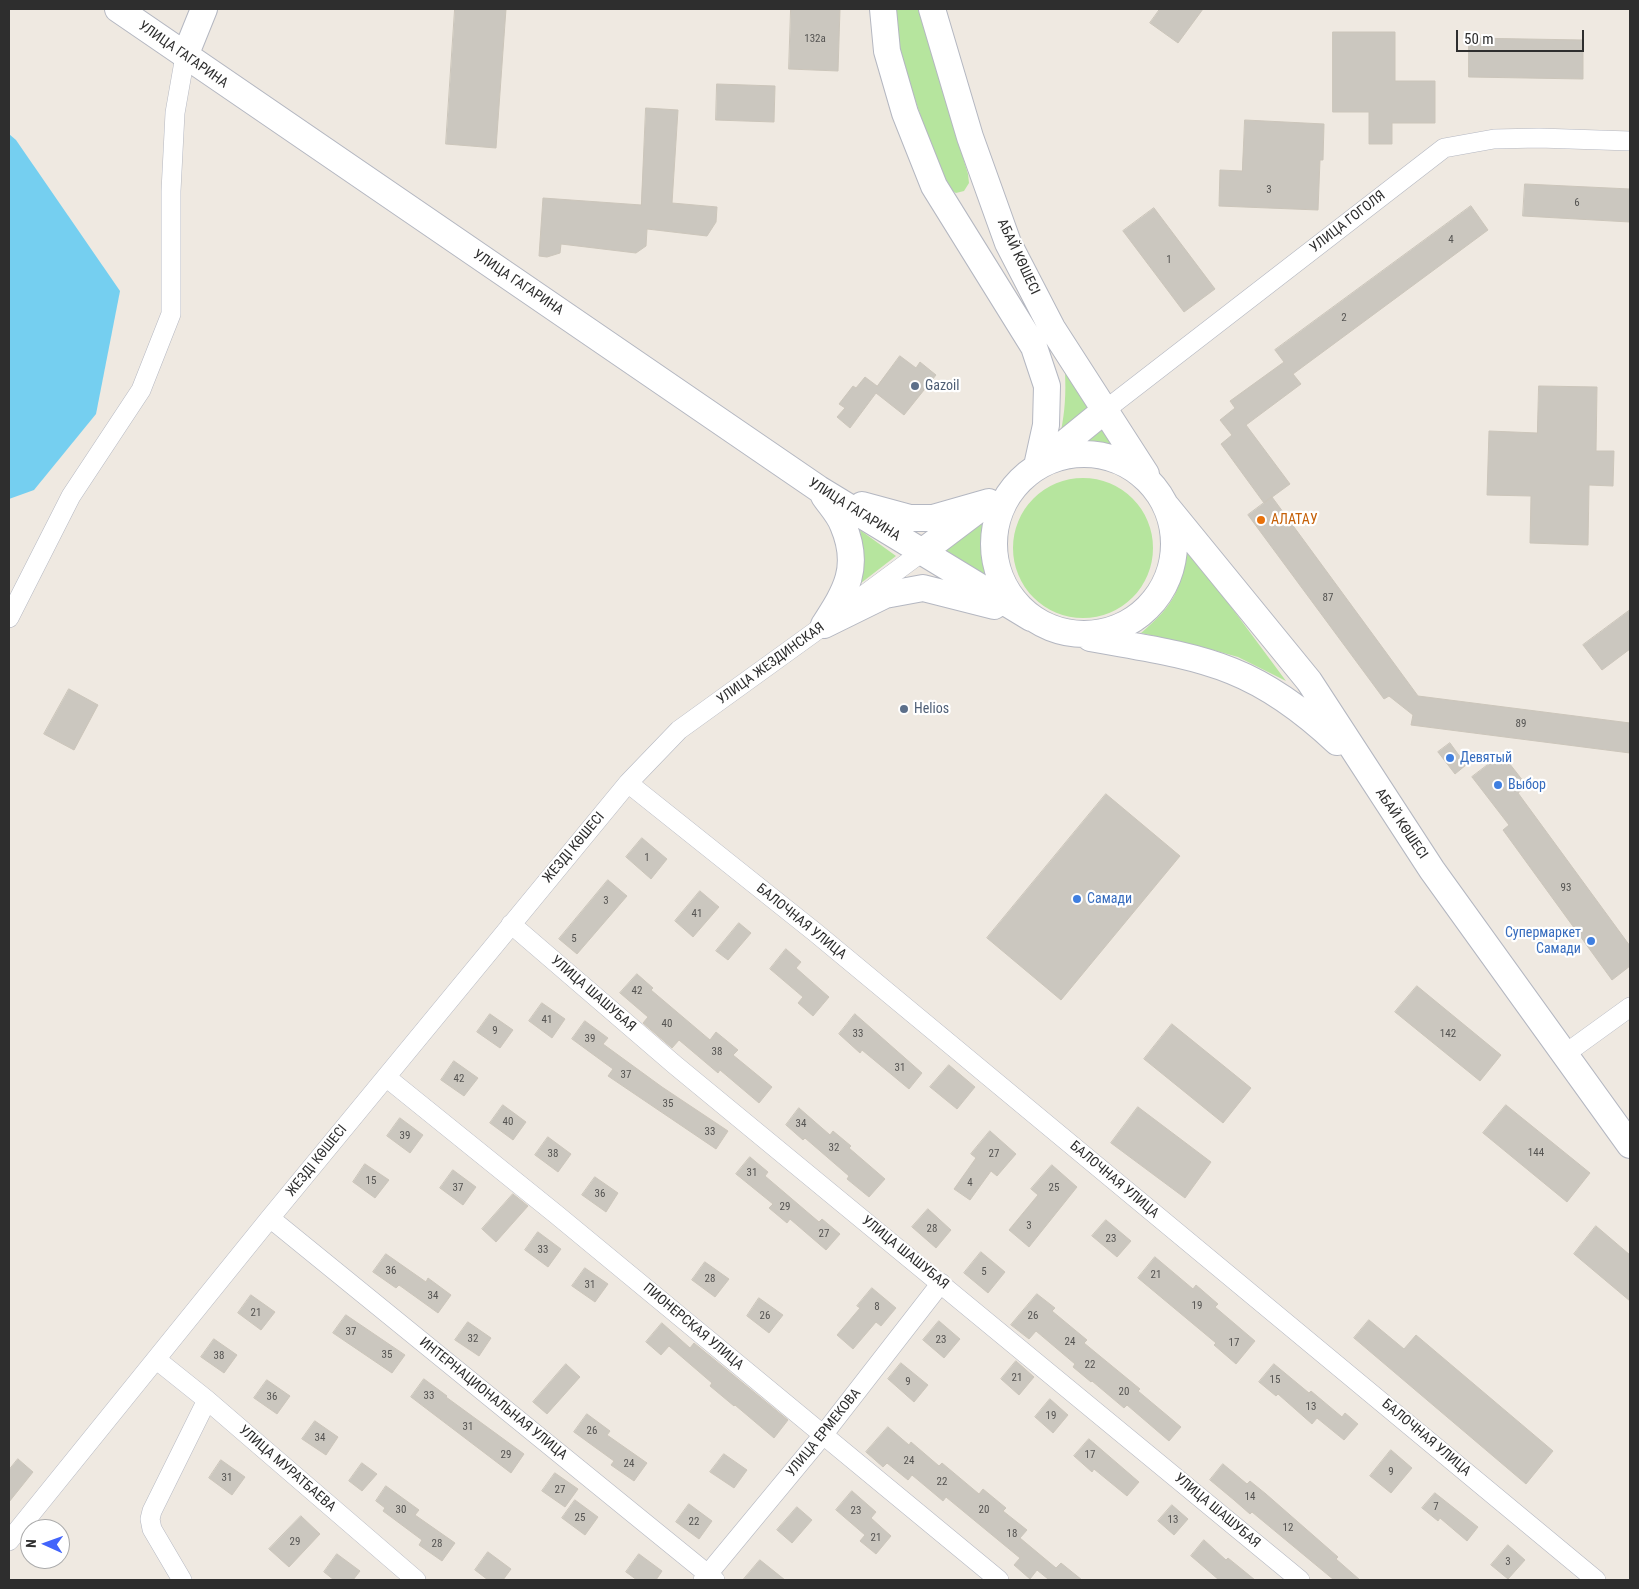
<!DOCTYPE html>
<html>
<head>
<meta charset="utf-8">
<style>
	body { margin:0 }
	#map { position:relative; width:1639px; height:1589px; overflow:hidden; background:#efe9e1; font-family:"Roboto Condensed",sans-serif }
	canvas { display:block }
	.frame { position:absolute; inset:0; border:10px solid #2e2e2e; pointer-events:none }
	.north { position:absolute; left:20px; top:1519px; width:50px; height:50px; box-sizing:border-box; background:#fff; border:1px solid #ababab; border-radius:50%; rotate:272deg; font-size:14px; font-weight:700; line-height:20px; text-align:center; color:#2e2e2e }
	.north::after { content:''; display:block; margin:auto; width:18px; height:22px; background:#4264fb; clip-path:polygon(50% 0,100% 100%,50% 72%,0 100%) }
	.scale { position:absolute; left:1456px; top:30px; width:128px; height:22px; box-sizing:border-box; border:2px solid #2e2e2e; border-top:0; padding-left:6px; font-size:15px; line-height:18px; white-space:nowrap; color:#2e2e2e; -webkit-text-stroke:4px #fff; paint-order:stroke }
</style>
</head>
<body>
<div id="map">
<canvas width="1639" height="1589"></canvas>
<div class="frame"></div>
<div class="north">N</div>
<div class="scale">50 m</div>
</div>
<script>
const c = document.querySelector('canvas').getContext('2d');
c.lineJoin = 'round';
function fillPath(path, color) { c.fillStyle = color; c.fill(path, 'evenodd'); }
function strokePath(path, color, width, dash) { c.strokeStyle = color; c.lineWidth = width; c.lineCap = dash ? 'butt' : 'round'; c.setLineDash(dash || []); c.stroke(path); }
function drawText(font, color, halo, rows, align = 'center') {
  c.font = font + ' "Roboto Condensed",sans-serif'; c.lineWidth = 4.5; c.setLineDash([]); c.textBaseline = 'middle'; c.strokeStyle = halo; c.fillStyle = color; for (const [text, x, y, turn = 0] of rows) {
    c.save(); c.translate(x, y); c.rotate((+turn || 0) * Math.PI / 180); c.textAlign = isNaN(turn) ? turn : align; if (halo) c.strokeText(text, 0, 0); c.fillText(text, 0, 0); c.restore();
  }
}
const green = new Path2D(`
	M892,9H918L968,174L969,183L964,191L956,193L949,189L936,162L911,87L894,26Z
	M1065,373L1090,408L1061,431C1065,411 1066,393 1065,373Z
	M1103,426L1124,457L1093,450H1075Z
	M1013 548a70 70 0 1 1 140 0a70 70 0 1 1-140 0Z
	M988,513C985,538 984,560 990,584L940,551Z
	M860,530L896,556L861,583L862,546Z
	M1186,546L1286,681L1238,657L1195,645L1141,633C1175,604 1181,591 1186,546Z`);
const water = new Path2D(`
	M9,134L16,140L120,291L96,414L34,490L9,499Z`);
const building = new Path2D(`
	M455,9H506L496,148L446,144Z
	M791,9H840L838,71L789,69Z
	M1160,9H1203L1178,43L1150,23Z
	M1333,32H1395V81H1435V123H1392V144H1369V112H1333Z
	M1469,38L1583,40V79L1469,77Z
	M717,84L775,86L774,122L716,120Z
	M646,108L678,110L672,203L717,207L716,222L707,236L647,229L646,246L636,253L561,244L560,253L547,257L539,256L543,198L641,205Z
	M1245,120L1324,124L1323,160H1320L1318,210L1219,206L1220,170L1242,171Z
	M1525,184L1630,189V222L1523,216Z
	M1471,206L1488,230L1293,374L1301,384L1246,425L1290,484L1264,503L1221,444L1232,435L1220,420L1235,408L1230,401L1284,362L1275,350Z
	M1154,208L1215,289L1184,312L1123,231Z
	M900,356L916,368L920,362L936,375L904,415L876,393L850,428L837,417L845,408L839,404L853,386L856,388L865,377L877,386Z
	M1539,386L1597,387L1596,451H1614L1613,486L1589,485L1588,545L1530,543L1531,496L1487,495L1489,431L1537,433Z
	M1272,497L1418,696L1630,723V753L1411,725L1413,715L1389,696L1384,699L1248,515Z
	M1630,610V649L1602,670L1583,645Z
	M69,689L98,705L74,750L44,734Z
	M1450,743L1466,765L1455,774L1438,752Z
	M1502,754L1527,786L1518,793L1630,946V966L1612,980L1503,830L1509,825L1472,777Z
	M1106,794L1180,856L1061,1000L987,938Z
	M642,838L667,859L651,879L626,857Z
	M608,880L627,896L577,954L559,939Z
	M700,891L719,907L693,937L675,921Z
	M739,923L751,933L728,960L716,951Z
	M786,949L801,962L796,968L829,997L813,1016L798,1003L803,997L770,969Z
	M637,974L653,988L651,990L710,1040L716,1032L738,1050L733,1055L772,1087L759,1103L720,1070L718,1073L679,1040L672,1048L643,1023L648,1017L620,993Z
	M1417,986L1501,1055L1480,1081L1395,1012Z
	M542,1003L565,1019L552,1038L529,1021Z
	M490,1014L513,1030L500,1048L477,1032Z
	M855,1014L922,1073L909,1089L862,1050L860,1053L839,1034Z
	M585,1021L608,1038L603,1044L662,1087L728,1131L716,1149L608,1076L613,1069L572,1039Z
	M1172,1024L1251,1088L1223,1123L1144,1059Z
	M454,1061L478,1078L464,1096L441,1080Z
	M949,1065L975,1087L957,1109L930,1087Z
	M503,1105L526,1122L513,1140L490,1123Z
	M1506,1105L1590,1173L1567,1202L1483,1133Z
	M1138,1107L1211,1162L1185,1198L1111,1143Z
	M799,1108L830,1135L833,1131L851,1146L849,1148L885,1179L869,1197L847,1179L849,1176L805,1138L803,1140L786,1125Z
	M400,1118L423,1135L410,1153L387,1136Z
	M990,1131L1016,1154L997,1176L991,1171L970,1200L954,1189L976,1158L971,1154Z
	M548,1137L571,1154L558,1172L535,1155Z
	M750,1157L768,1172L765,1176L819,1222L822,1219L840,1234L826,1250L790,1219L787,1223L769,1208L773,1204L736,1174Z
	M365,1164L389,1180L375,1198L353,1182Z
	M1052,1165L1077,1187L1029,1247L1009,1230L1038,1195L1031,1189Z
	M453,1170L476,1187L463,1205L440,1188Z
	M595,1177L618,1193L606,1212L582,1195Z
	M513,1194L528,1206L496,1242L482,1229Z
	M928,1209L951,1230L936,1248L912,1227Z
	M1106,1220L1131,1241L1117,1257L1092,1236Z
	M1596,1226L1630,1255V1301L1574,1254Z
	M538,1232L561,1249L548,1267L525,1250Z
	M981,1252L1005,1272L988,1293L964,1273Z
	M386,1254L426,1282L428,1278L451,1295L438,1313L399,1285L396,1288L373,1272Z
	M1155,1257L1193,1289L1196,1285L1218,1304L1215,1307L1255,1341L1236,1364L1214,1345L1216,1343L1138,1278Z
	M705,1262L729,1279L715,1297L692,1280Z
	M585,1268L608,1284L595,1302L572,1286Z
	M872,1288L896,1308L881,1326L876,1322L853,1349L837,1335L860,1308L857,1306Z
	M1037,1294L1055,1308L1052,1311L1087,1340L1084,1343L1140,1389L1138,1391L1181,1427L1169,1441L1127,1405L1124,1408L1092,1381L1091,1382L1073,1367L1075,1364L1036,1331L1029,1339L1011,1325Z
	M251,1295L275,1312L261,1330L238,1313Z
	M759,1298L783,1315L769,1333L747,1316Z
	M346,1315L405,1355L392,1373L333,1333Z
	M1369,1320L1404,1349L1416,1335L1553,1451L1526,1484L1354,1338Z
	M939,1321L960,1339L944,1358L923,1340Z
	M468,1322L491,1338L479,1356L455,1340Z
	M662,1323L690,1348L694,1343L788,1420L774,1438L735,1405L734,1406L710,1386L712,1383L669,1346L661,1355L646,1342Z
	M214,1339L237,1355L224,1373L201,1357Z
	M1016,1361L1034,1377L1019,1395L1001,1379Z
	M901,1363L928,1385L914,1402L888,1379Z
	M566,1364L580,1377L547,1414L533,1402Z
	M1274,1364L1309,1393L1311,1391L1342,1417L1345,1413L1358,1424L1344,1440L1317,1418L1312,1424L1278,1394L1276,1396L1259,1382Z
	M424,1379L447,1396L446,1397L524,1454L511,1473L411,1397Z
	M267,1380L290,1396L277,1414L254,1398Z
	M1050,1399L1068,1415L1053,1433L1035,1417Z
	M587,1414L610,1431L607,1435L647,1463L634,1481L611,1465L614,1461L574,1432Z
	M315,1421L338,1437L326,1455L302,1439Z
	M888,1427L909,1445L911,1442L939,1466L942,1463L979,1494L983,1489L1006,1508L1003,1511L1027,1530L1020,1538L1056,1568L1061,1563L1082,1580H1046L1048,1579L1037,1570L1030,1579L1014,1565L1020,1558L946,1497L943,1501L912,1475L908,1480L887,1463L883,1467L866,1452Z
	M1089,1439L1139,1482L1127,1496L1094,1469L1092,1472L1074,1456Z
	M1391,1450L1412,1468L1391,1493L1370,1476Z
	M724,1454L747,1470L734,1488L710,1472Z
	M18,1459L33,1472L9,1502V1470Z
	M221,1460L245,1477L232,1495L209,1478Z
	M362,1463L377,1474L362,1491L349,1481Z
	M1223,1464L1247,1484L1250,1481L1266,1494L1338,1557L1336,1559L1360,1580H1334L1252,1512L1250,1514L1234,1500L1210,1480Z
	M555,1473L578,1489L565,1507L542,1491Z
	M386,1486L419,1510L415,1515L455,1543L442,1561L419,1545L422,1540L383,1511L385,1508L376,1501Z
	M852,1491L876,1512L871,1518L891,1536L876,1554L860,1541L865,1535L836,1510Z
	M1435,1493L1478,1527L1467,1541L1440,1518L1438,1521L1422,1508Z
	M575,1500L598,1517L585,1535L562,1518Z
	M689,1504L712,1521L699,1539L676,1522Z
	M1172,1505L1188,1519L1174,1535L1158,1521Z
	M797,1507L812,1520L792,1543L777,1530Z
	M301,1516L320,1534L289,1567L269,1549Z
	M1204,1540L1226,1560L1228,1558L1255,1580H1219L1191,1556Z
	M1508,1545L1525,1560L1508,1579L1491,1565Z
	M488,1552L511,1569L503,1580H488L475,1570Z
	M337,1554L360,1571L353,1580H334L324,1572Z
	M639,1554L662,1571L656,1580H637L626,1572Z
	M760,1560L785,1580H743Z`);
const street = new Path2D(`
	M1104,411L1444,148L1494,139L1539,138L1630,141
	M860,598L922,552
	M9,618L71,496L141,390L171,314V191L175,113L185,56
	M628,783L816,933L1596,1580
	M511,924L675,1065L1300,1580
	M1565,1054L1630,1007
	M386,1077L557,1215L999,1580
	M270,1218L715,1580
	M157,1360L207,1400L416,1580
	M9,1541L270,1218L628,783L679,730L834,618
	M182,1580L152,1529L150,1519L152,1511L207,1400
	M703,1580L823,1435L941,1283`);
const secondary = new Path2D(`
	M118,9L819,489L1031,618
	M883,9L887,51L905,113L934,186L1034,347L1047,386L1046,425L1037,466
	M932,9L970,137L1008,243L1052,328L1146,474
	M185,56L204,9
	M994 544a90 90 0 1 1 180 0a90 90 0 1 1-180 0Z
	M1045,459L1104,411
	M824,496C830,505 839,514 843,525C861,567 846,591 824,625
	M862,505L910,518H933L989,502
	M1167,507L1309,681L1432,870L1630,1145
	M922,552L975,512
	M824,625L885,595L923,588L994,606
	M1090,638C1137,647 1187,653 1232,671C1272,687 1306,713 1337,742`);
const markers = [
	[915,386,5,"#5c6f8a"],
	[1261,520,5,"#e8710a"],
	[904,709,5,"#5c6f8a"],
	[1450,758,5,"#3f7fe0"],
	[1498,785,5,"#3f7fe0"],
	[1077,899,5,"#3f7fe0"],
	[1591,941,5,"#3f7fe0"]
];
const numberNames = [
	["132а",815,39],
	["3",1269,190],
	["6",1577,203],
	["4",1451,240],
	["1",1169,260],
	["2",1344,318],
	["87",1328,598],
	["89",1521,724],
	["1",647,858],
	["93",1566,888],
	["3",606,901],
	["41",697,914],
	["5",574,939],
	["42",637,991],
	["41",547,1020],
	["40",667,1024],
	["9",495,1031],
	["33",858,1034],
	["142",1448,1034],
	["39",590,1039],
	["38",717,1052],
	["31",900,1068],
	["37",626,1075],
	["42",459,1079],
	["35",668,1104],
	["40",508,1122],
	["34",801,1124],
	["33",710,1132],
	["39",405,1136],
	["32",834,1148],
	["144",1536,1153],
	["38",553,1154],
	["27",994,1154],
	["31",752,1173],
	["15",371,1181],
	["4",970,1183],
	["37",458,1188],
	["25",1054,1188],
	["36",600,1194],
	["29",785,1207],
	["3",1029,1226],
	["28",932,1229],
	["27",824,1234],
	["23",1111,1239],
	["33",543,1250],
	["36",391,1271],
	["5",984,1272],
	["21",1156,1275],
	["28",710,1279],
	["31",590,1285],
	["34",433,1296],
	["19",1197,1306],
	["8",877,1307],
	["21",256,1313],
	["26",765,1316],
	["26",1033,1316],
	["37",351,1332],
	["32",473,1339],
	["23",941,1340],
	["24",1070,1342],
	["17",1234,1343],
	["35",387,1355],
	["38",219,1356],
	["22",1090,1365],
	["21",1017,1378],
	["15",1275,1380],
	["9",908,1382],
	["20",1124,1392],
	["33",429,1396],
	["36",272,1397],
	["13",1311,1407],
	["19",1051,1416],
	["31",468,1427],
	["26",592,1431],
	["34",320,1438],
	["29",506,1455],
	["17",1090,1455],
	["24",909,1461],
	["24",629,1464],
	["9",1391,1472],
	["31",227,1478],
	["22",942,1482],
	["27",560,1490],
	["14",1250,1497],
	["7",1436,1507],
	["30",401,1510],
	["20",984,1510],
	["23",856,1511],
	["25",580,1518],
	["13",1173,1520],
	["22",694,1522],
	["12",1288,1528],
	["18",1012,1534],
	["21",876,1538],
	["29",295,1542],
	["28",437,1544],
	["3",1508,1562]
];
const streetNames = [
	["УЛИЦА ГАГАРИНА",183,55,35],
	["УЛИЦА ГОГОЛЯ",1348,222,-38],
	["АБАЙ КӨШЕСІ",1018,257,65],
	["УЛИЦА ГАГАРИНА",518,283,34],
	["УЛИЦА ГАГАРИНА",854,510,32],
	["УЛИЦА ЖЕЗДИНСКАЯ",771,664,-36],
	["АБАЙ КӨШЕСІ",1401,824,56],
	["ЖЕЗДІ КӨШЕСІ",574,848,-50],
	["БАЛОЧНАЯ УЛИЦА",801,922,39],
	["УЛИЦА ШАШУБАЯ",593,994,41],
	["ЖЕЗДІ КӨШЕСІ",317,1161,-51],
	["БАЛОЧНАЯ УЛИЦА",1114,1180,40],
	["УЛИЦА ШАШУБАЯ",905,1253,39],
	["ПИОНЕРСКАЯ УЛИЦА",693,1327,40],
	["ИНТЕРНАЦИОНАЛЬНАЯ УЛИЦА",493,1399,39],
	["УЛИЦА ЕРМЕКОВА",824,1433,-51],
	["БАЛОЧНАЯ УЛИЦА",1426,1438,40],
	["УЛИЦА МУРАТБАЕВА",287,1469,41],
	["УЛИЦА ШАШУБАЯ",1217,1511,40]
];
const serviceNames = [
	["Gazoil",925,386],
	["Helios",914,709]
];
const foodNames = [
	["АЛАТАУ",1271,520]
];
const shopNames = [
	["Девятый",1460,758],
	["Выбор",1508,785],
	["Самади",1087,899],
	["Супермаркет",1581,933,"right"],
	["Самади",1581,949,"right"]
];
fillPath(green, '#b6e59e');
fillPath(water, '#75cff0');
fillPath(building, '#cbc7bf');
strokePath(building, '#cbc5ba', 1);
strokePath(street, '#b4b7c1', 20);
strokePath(secondary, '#b4b7c1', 28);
strokePath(street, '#fff', 19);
strokePath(secondary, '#fff', 26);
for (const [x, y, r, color] of markers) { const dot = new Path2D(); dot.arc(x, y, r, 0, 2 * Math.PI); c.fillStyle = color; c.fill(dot); strokePath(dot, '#fff', 2); }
drawText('11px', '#555452', null, numberNames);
drawText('14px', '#2e2e2e', '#fff', streetNames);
drawText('14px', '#4e5e75', '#fff', serviceNames, 'left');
drawText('14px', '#c56008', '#fff', foodNames, 'left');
drawText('14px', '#366cbe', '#fff', shopNames, 'left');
</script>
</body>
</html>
